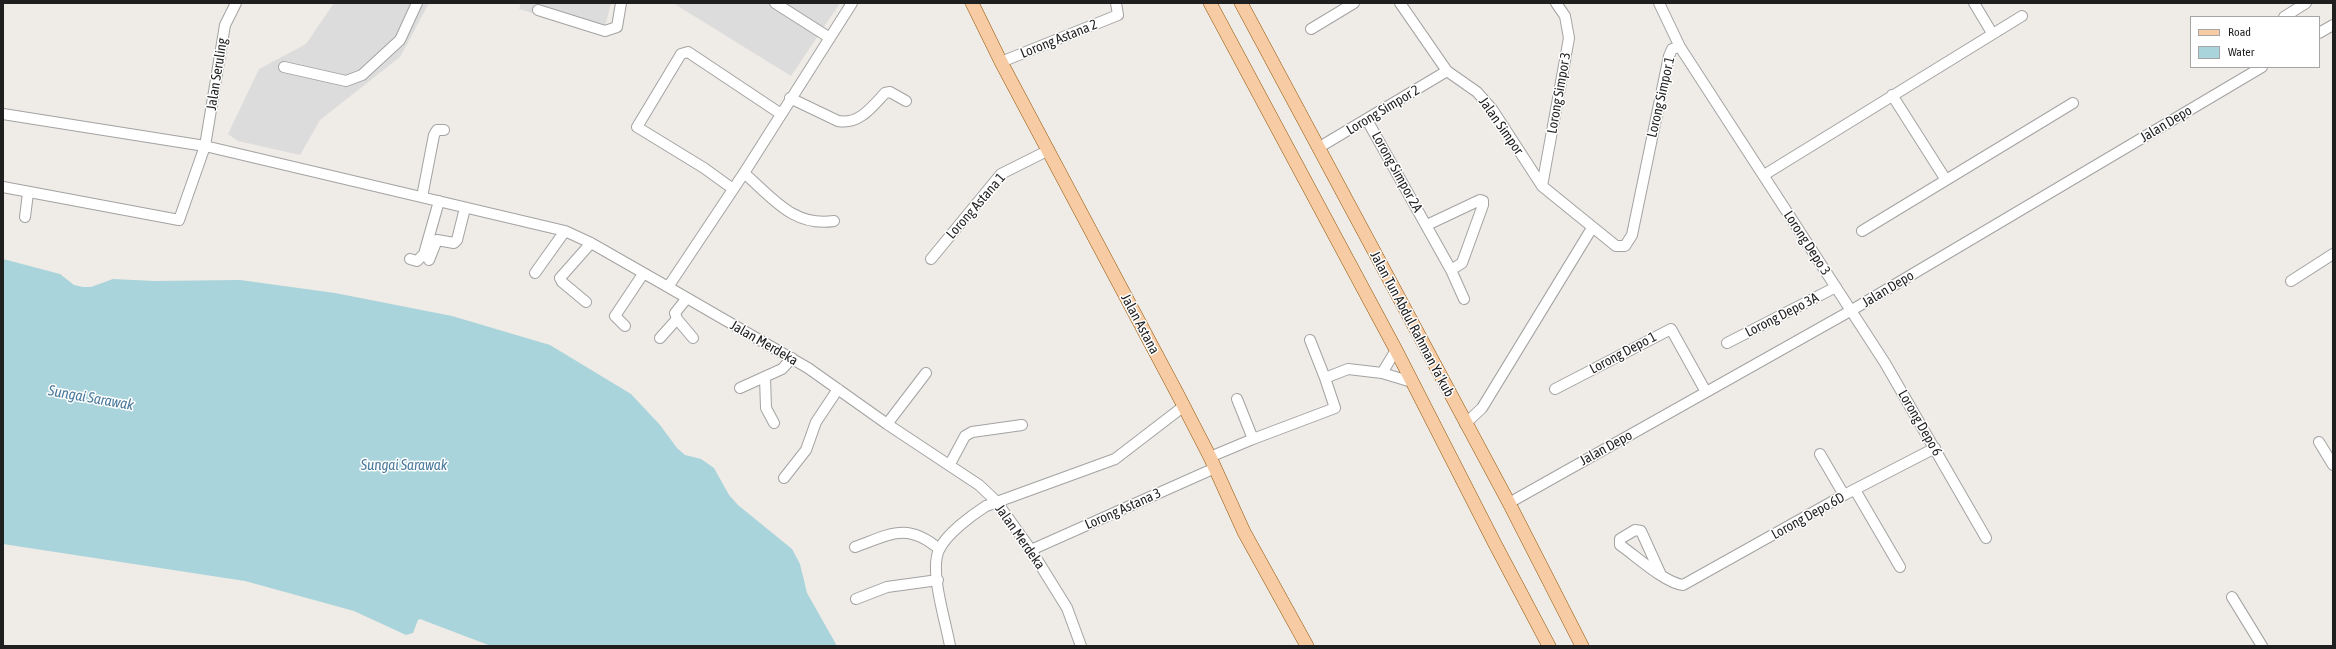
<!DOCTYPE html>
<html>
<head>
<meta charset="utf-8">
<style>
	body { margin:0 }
	#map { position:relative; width:2336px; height:649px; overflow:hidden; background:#efebe6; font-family:"Asap Condensed",sans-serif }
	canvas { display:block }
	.frame { position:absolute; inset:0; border:4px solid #1f1f1f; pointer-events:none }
	.legend { position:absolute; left:2190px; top:16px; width:130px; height:52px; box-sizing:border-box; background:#fff; border:1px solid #a5a5a5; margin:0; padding:5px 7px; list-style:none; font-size:12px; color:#1f1f1f }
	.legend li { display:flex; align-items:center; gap:8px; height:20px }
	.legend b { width:20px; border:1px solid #a5a5a5 }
</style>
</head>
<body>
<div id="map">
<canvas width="2336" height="649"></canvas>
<div class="frame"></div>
<ul class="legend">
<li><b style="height:5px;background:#f7cba3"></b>Road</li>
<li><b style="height:11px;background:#a9d4db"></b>Water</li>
</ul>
</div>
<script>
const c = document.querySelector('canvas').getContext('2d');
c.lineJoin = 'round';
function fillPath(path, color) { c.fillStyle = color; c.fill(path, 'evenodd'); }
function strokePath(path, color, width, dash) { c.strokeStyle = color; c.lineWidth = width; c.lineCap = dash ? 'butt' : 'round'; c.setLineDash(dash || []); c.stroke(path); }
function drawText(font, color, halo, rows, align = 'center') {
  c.font = font + ' "Asap Condensed",sans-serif'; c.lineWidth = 3; c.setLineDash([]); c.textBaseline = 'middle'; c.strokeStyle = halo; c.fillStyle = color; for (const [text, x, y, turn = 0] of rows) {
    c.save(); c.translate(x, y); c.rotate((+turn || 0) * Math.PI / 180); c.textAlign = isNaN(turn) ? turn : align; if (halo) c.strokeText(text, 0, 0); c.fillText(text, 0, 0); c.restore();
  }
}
const residential = new Path2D(`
	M334,3H429L400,57L320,120L300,155L238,141L228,134L259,69L306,44Z
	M521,3H611L603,34L519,9Z
	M673,3H840L791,76Z`);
const water = new Path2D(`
	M3,259L60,274L74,285L83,287H91L113,279L154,281L240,280L335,293L452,316L550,345L631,394L660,425L677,448L685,455L701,459L714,468L729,495L738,505L792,549L800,564L807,593L837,646H491L420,619L418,620L413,633L406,635L354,611L245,581L3,544Z`);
const minor = new Path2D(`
	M775,3L830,38
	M852,3L744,173L668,287L808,368L887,424L979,485L996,501L1031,550L1067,608L1081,646
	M1400,3L1447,71L1477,92L1492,109L1542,186L1616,246H1625L1632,235L1669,56L1672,49L1680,47
	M1659,3L1680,47L1885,363L1986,538
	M1974,3L1992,33
	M538,10L605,31L617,27L621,3
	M2284,17L2306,3
	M1311,29L1354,3
	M2319,33L2333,25
	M1001,62L1118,15L1116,3
	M284,67L346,81L362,75L400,40L417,3
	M1892,95L1946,180
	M790,98L838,121C859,125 872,107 885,93L890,92L906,101
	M3,114L205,146L565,231L591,243L668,287
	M1367,120L1451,270L1464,299
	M1318,148L1447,71
	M744,173C773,198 793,227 834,221
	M1764,175L2022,16
	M1542,186L1569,38L1565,16L1556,3
	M3,187L179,220L205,146L225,25L236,3
	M733,189L704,168L637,127L681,54L688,52L781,114
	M422,197L434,135L437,130H444
	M25,217L28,193
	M1427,225L1480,200L1483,201V205L1462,263L1451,270
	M1862,231L2073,103
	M410,259L417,261L424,254L439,201
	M931,259L1001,174L1049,150
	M429,260L437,240L454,243L457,240L465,208
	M535,273L565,231
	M2291,281L2333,254
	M687,298L675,313L677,319L693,338
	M586,302L562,282L560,278L591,243
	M625,326L615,316L643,274
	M660,338L677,319
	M1310,340L1325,378
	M1727,343L1836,287
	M1382,373L1396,350
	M765,377L766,408L774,423
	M740,388L782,369L792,358
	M1555,389L1671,329L1706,392
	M1237,399L1253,439
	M887,424L926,373
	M1465,424L1482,408L1592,228
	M2319,442L2333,465
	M1820,454L1844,495
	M1210,457L1253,439L1335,408L1325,378L1348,369L1382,373L1412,382
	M950,464L965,436L972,432L1022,425
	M784,478L806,450L816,422L838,389
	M1855,490L1900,567
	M1509,503L1852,310L2262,67
	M855,547C891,534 907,522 939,549
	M1031,550L1215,468
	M1661,575L1641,531L1635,530L1620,539V545C1636,556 1665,583 1683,585L1844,495L1935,448
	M2232,597L2262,646
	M856,599L887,587L938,580
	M950,646C946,622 929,571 939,550C946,534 972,515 986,506L1115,459L1184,406`);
const major = new Path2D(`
	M972,3L1001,62L1177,393L1210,457L1244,532L1307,646
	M1210,3L1396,350L1495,544L1549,646
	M1241,3L1509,503L1582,646`);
const streetNames = [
	["Lorong Astana 2",1059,39,-22],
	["Jalan Seruling",217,74,-81],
	["Lorong Simpor 3",1559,93,-80],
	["Lorong Simpor 1",1661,97,-77],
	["Lorong Simpor 2",1383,110,-31],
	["Jalan Depo",2166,124,-31],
	["Jalan Simpor",1501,126,55],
	["Lorong Simpor 2A",1397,172,61],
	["Lorong Astana 1",976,206,-49],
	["Lorong Depo 3",1807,243,57],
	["Jalan Depo",1888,289,-31],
	["Lorong Depo 3A",1782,315,-27],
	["Jalan Astana",1140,324,62],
	["Jalan Tun Abdul Rahman Ya'kub",1412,324,62],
	["Jalan Merdeka",764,343,30],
	["Lorong Depo 1",1623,353,-28],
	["Lorong Depo 6",1920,423,60],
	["Jalan Depo",1606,448,-29],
	["Lorong Astana 3",1123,509,-24],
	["Lorong Depo 6D",1808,516,-29],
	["Jalan Merdeka",1020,537,55]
];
const waterNames = [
	["Sungai Sarawak",91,398,10],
	["Sungai Sarawak",404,465]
];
fillPath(residential, '#dddcdc');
fillPath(water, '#a9d4db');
strokePath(minor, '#a3a3a3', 12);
strokePath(major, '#935708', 14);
strokePath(minor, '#fff', 10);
strokePath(major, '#f7cba3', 13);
drawText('14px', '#1f1f1f', '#fff', streetNames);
drawText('italic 15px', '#4a7a9c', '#fff', waterNames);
</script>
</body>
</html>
